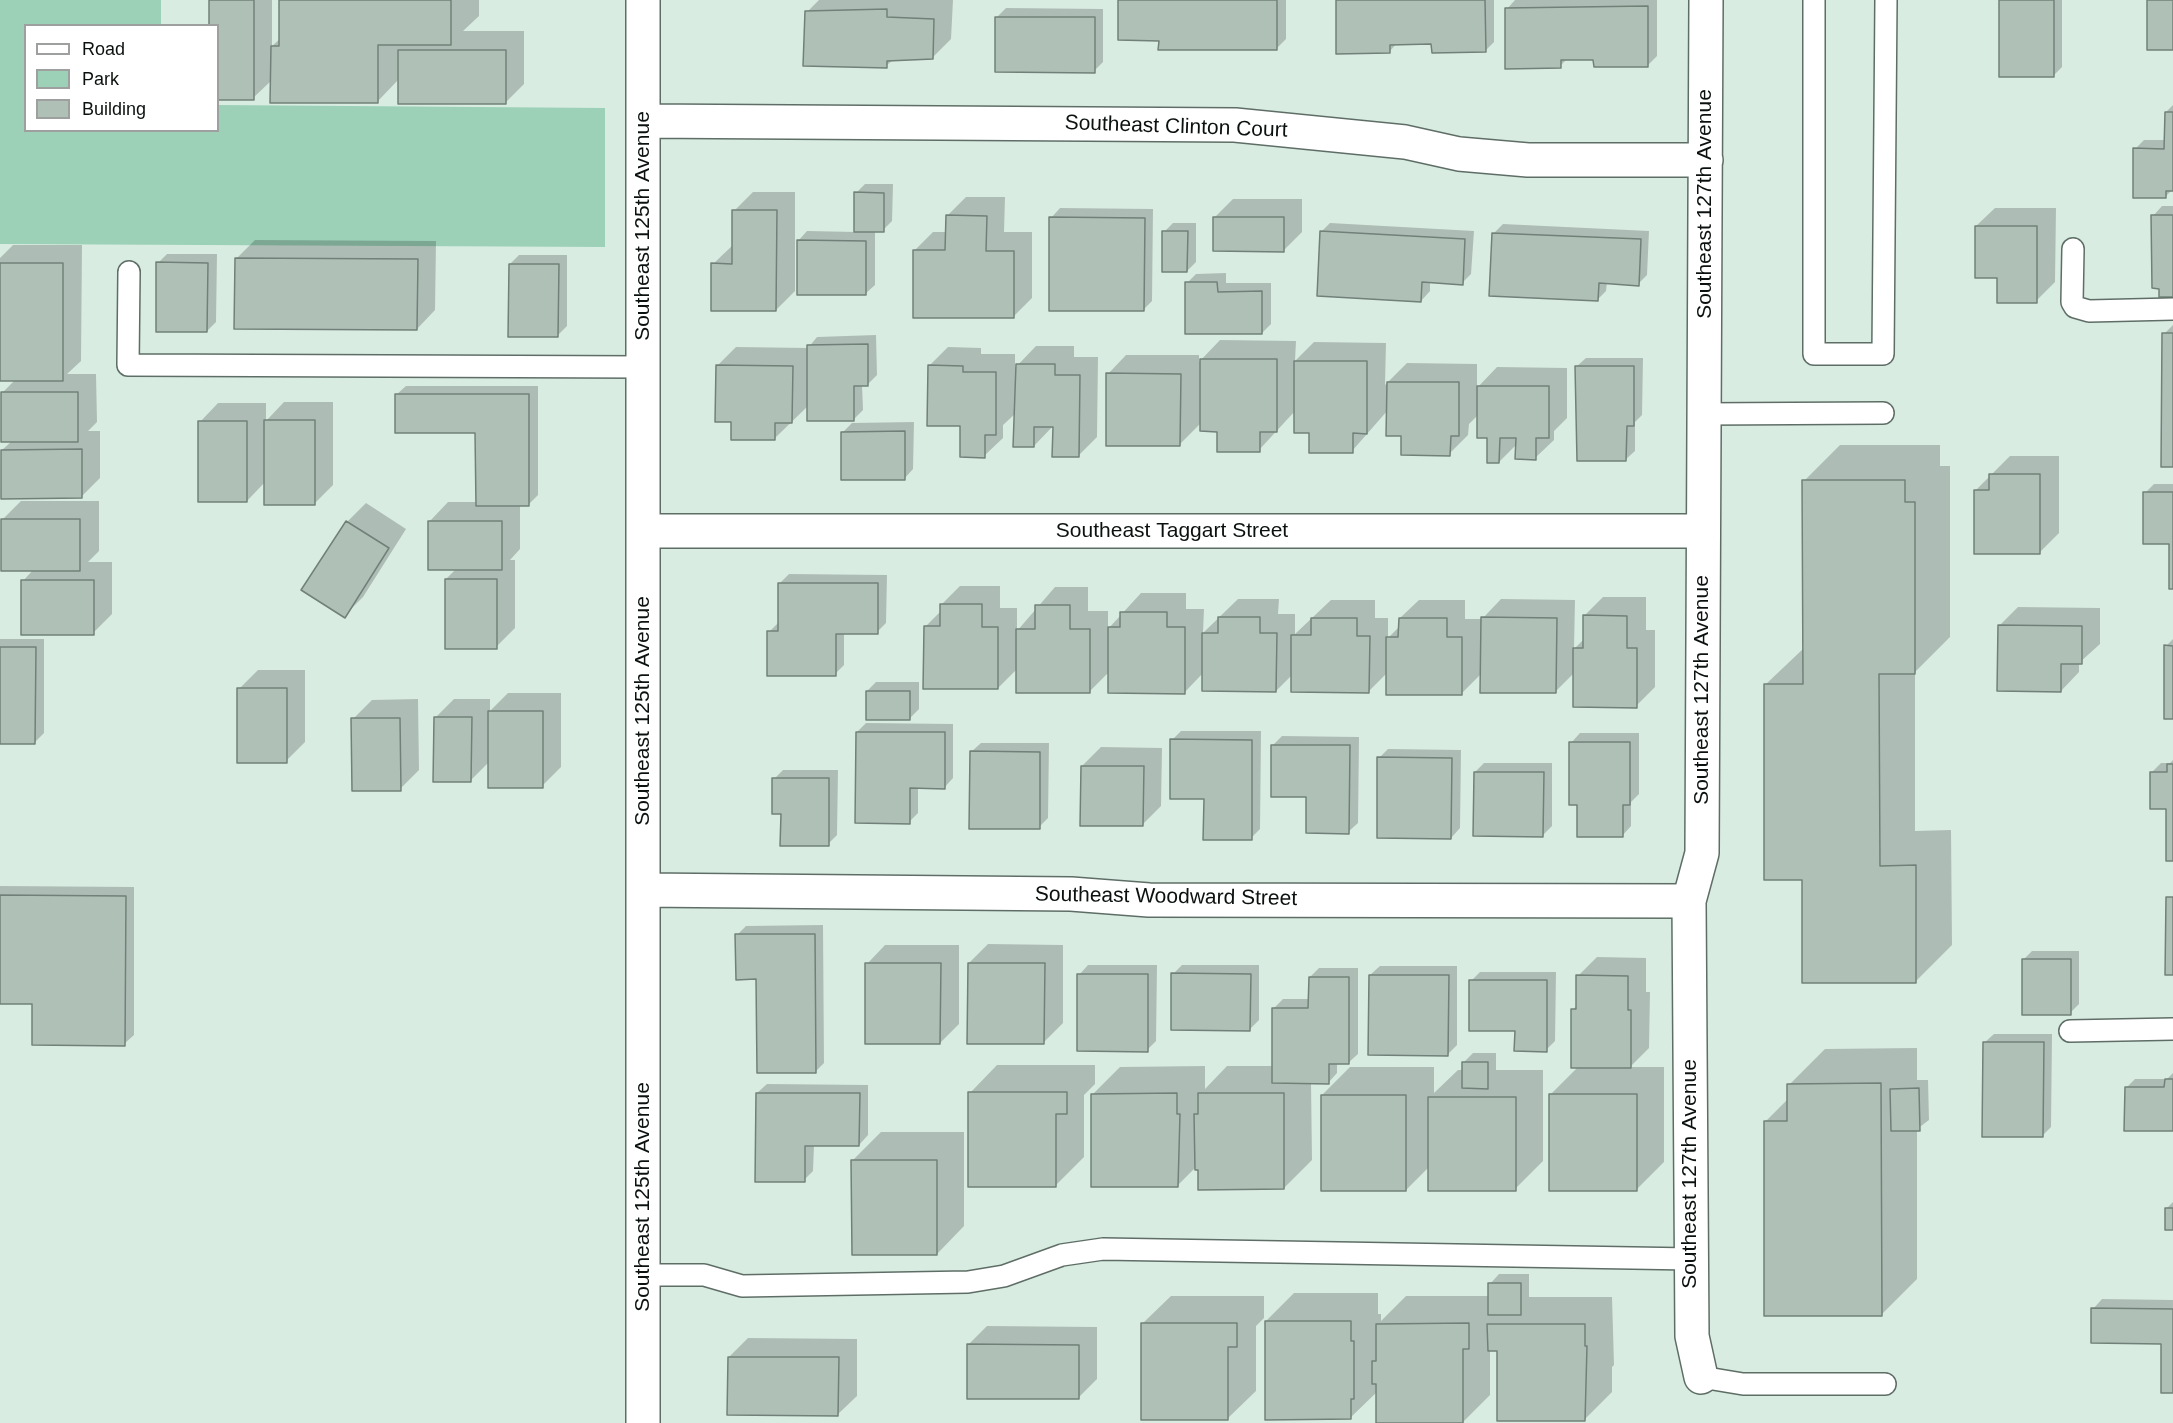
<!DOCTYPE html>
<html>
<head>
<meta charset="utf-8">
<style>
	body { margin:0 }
	#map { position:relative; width:2173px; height:1423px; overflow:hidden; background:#d9ece2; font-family:Arial,sans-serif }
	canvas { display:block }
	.legend { position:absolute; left:24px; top:24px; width:195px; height:108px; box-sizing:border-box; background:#fff; border:2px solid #9da09f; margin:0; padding:8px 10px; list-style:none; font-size:18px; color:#0b110e }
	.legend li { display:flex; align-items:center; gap:12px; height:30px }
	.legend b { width:30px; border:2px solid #9da09f }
</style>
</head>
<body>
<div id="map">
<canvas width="2173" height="1423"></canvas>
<ul class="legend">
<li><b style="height:8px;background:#fff"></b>Road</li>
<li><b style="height:16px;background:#9cd1b7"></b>Park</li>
<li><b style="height:16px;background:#afc0b7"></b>Building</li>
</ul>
</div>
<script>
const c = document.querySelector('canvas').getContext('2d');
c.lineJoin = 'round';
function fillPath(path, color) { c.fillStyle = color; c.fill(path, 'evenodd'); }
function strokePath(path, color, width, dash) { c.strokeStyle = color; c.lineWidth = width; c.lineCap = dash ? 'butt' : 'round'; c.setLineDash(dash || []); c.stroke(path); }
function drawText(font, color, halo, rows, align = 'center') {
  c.font = font + ' Arial,sans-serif'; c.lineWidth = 6; c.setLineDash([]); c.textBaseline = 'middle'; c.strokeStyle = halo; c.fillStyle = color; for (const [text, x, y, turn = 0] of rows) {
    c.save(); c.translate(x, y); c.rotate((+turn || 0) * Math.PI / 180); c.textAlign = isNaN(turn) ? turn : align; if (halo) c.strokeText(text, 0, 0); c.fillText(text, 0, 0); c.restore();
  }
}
const green = new Path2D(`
	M0,0H161V25L26,26V130H218V105L605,108V247L0,244Z`);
const shadow = new Path2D(`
	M211,0H272V46L281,38V0H479V16L463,31H524V84L505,103L399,79L377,102L272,80L253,98H218V26Z
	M819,0H953L951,39L932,58L894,59L886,66L807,12Z
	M1119,0H1286V39L1277,48L1161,39Z
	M1337,0H1494V42L1485,51L1432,43H1397L1389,52Z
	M1515,0H1657V56L1648,65L1595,58H1568L1560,66L1507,9Z
	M2001,0H2062V67L2053,76Z
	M1006,8L1103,9V62L1094,71L997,17Z
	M2173,105V189L2165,197L2135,149L2144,140H2165L2166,112Z
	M865,184H893L892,221L883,230H875V285L865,294L798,241L807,231L856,232V193Z
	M753,192H795V291L776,310L713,264L733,245L734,211Z
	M966,197H1005L1004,232H1032V298L1013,317L914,251L933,232H947V216Z
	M1233,199H1302V232L1283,251L1214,218Z
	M2162,206H2173V296L2153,216Z
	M1060,208L1153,209L1152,301L1143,310L1051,218Z
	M1995,208H2056L2055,282L2036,301L1999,276L1976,226Z
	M1173,223H1196V262L1187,271L1164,232Z
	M1330,223L1474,231L1471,274L1462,283L1430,281V291L1421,301L1321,232Z
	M1503,224L1649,231L1647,275L1638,284L1607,282L1606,291L1597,300L1494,233Z
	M255,240L436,241L435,310L417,329L236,259Z
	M13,245H82L81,361L67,374H96L97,422L88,431H100V478L81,497L2,450L12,441L2,393L16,379H0V258Z
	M167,254H217L216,322L207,331L158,263Z
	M519,255H567V326L557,336L510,264Z
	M1226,273V283H1271V324L1262,333L1187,283L1196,274Z
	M2173,325V465L2164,334Z
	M876,335L877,375L868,384H862L863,410L854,419L809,405L775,438L732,421L717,366L736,347L808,348L817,337Z
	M1220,340L1296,341L1295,361L1314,342L1386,343L1385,385L1407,363L1477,364V388L1497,367L1567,368V418L1554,431V440L1535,458L1517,444L1499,462L1479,414L1469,424L1468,435L1449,454L1403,434L1388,410L1352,451L1311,431L1295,411L1259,450L1201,423L1179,445L1108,374L1126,355H1199V362Z
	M1036,346H1074V357H1098L1097,437L1078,456L1054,425L1034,446L1016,413L1003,425V438L984,456L961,425L929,366L948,347L981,348V354H1015V368Z
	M1586,358H1643L1642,415L1635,422V451L1625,460L1576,367Z
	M406,386H538V495L529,504H520V549L510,560H515V628L496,647L446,579L457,568L430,521L448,502H477V431L396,395Z
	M284,402H333V485L314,504L265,482L247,501L200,422L218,403H266V421Z
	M914,422L913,469L904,479L843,432L852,423Z
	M1840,445H1940V466H1950V637L1915,672V831L1951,830L1952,945L1916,981L1803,879L1765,685L1804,648V481Z
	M2010,456H2059V533L2040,552L1975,491Z
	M2154,484H2173V587L2171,543L2145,493Z
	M21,501H99V551L88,562H112V614L93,633L23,581L33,570L2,520Z
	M366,503L406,529L363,597L344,616L347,522Z
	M789,574L887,575L886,623L877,632H844V665L835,674L769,632L778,623L780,583Z
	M960,586H1000V608H1017V631L1055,587H1088V611H1108V629L1141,593H1186V609H1204L1203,633L1238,599H1279L1278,614H1295V634L1331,600H1375V618H1388V638L1400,626V618L1419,600H1465V619H1482L1501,599L1575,600L1574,649L1584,639V616L1603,597H1646V630H1655V687L1636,706L1575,672L1555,692L1482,673L1461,694L1388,672L1369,691L1293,674L1276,691L1203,673L1184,693L1109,672L1089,692L1018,668L998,688L925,627L941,611V605Z
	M2018,607L2100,608V644L2079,663V672L2061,691L1999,626Z
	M0,639H44V733L35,742H0Z
	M2173,639V717L2166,646Z
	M258,670H305V742L286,761L239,689Z
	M876,682H919V709L910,718L867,691Z
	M508,693H561V767L542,786L489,762L471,780L435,718L454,699H490V711Z
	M418,699L419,770L400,789L353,719L372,700Z
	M866,723L953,724V778L944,788L918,787V813L909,822L857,732Z
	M1181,731H1261L1260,829L1251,838L1205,797L1172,740Z
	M1580,733H1639V794L1631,802V826L1622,836L1579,803L1571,743Z
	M1282,736L1359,737L1358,823L1348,832L1308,796L1273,745Z
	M981,743H1049L1048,818L1039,827L971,752Z
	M1101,747L1162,748L1161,806L1142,825L1082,766Z
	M1388,749L1461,750L1460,828L1451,838L1379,758Z
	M2173,760V859L2168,807L2152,772L2161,763H2170Z
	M1484,763H1552V826L1542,836L1475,772Z
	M783,770H838L837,835L828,844L782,813L774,779Z
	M0,886L134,887V1035L124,1044L33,1003H0Z
	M823,925L824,1063L815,1072L758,978L737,935L746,926Z
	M988,944L1063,945V1023L1044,1042L969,963Z
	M885,945H959V1024L940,1043L867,964Z
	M2032,951H2079V1004L2070,1013L2023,960Z
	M1597,957L1646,958V992H1650L1649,1048L1630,1067H1664V1162L1636,1190L1550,1095L1578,1067L1573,1010L1577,1005L1578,976Z
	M1088,965H1157L1156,1041L1147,1050L1079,975Z
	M1182,965H1259V1020L1250,1029L1173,974Z
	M1380,966H1457V1045L1448,1054L1370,975Z
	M1319,968H1358V1054L1348,1063H1337V1073L1328,1083L1311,1082L1312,1160L1284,1188L1200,1168H1195L1177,1186L1092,1095L1120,1067L1205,1066V1089L1227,1066H1273L1274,1008L1283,999H1310V977Z
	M1480,972H1556L1555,1041L1546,1050L1516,1029L1471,981Z
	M1994,1034H2052L2051,1127L2042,1136L1984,1043Z
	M1917,1048V1080H1928L1929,1120L1917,1129V1279L1881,1315L1765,1122L1789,1098V1085L1825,1049Z
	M1473,1053H1496V1070H1543V1161L1515,1189L1430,1166L1406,1190L1322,1095L1350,1067H1434V1093L1458,1070H1464V1062Z
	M997,1065H1095V1084L1084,1095V1157L1056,1185L970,1093Z
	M2173,1073V1129L2126,1088L2135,1079H2167Z
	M767,1084L868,1085V1135L859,1145H814L813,1171L804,1180L757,1093Z
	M881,1132H964V1226L937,1254L853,1160Z
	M2173,1202V1229L2166,1209Z
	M1499,1274H1529V1297H1612L1614,1365L1612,1367V1392L1584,1420L1498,1349H1490V1395L1462,1423L1378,1391L1350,1418L1266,1321L1294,1293H1378V1314H1381V1321L1406,1296H1490V1284Z
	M1171,1296H1264V1318L1256,1326V1391L1228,1418L1143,1323Z
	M2102,1299L2173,1300V1392L2163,1342L2093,1309Z
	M987,1326L1097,1327V1379L1078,1398L968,1345Z
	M748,1338L857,1339V1396L838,1414L729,1357Z`);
const building = new Path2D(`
	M209,0H254V100H218V26H209Z
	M279,0H451V45H378V103H270L271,46H279Z
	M1118,0H1277V50H1158L1159,41L1118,40Z
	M1336,0H1485L1486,52L1432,53L1431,44L1390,45V53L1336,54Z
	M1999,0H2054V77H1999Z
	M2147,0H2173V50H2147Z
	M1648,6V67H1594L1593,60H1561V68L1505,69V8Z
	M887,9V17L934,19L933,59L887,61V68L803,66L805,11Z
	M995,17H1095V73L995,72Z
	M398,50H506V104H398Z
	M2165,112H2173V191H2166V198H2133V148L2164,149Z
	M854,192L884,193V232H854Z
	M732,210H777L776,311H711V263L732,264Z
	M946,215L987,216L986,251H1014V318H913V250H945Z
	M2151,215H2173V297H2159V289L2152,288Z
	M1049,217L1145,218L1144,311H1049Z
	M1213,217H1284V252L1213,251Z
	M1975,226H2037V303H1997V278H1975Z
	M1162,231H1188L1187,272H1162Z
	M1320,231L1465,239L1463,285L1422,282L1421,302L1317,296Z
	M1492,233L1641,239L1639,286L1599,283L1598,301L1489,296Z
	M797,240L866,241V295H797Z
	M235,258L418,259L417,330L234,329Z
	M156,262L208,263L207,332H156Z
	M0,263H63V381H0Z
	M509,264H559L558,337H508Z
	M1185,282H1217L1218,292L1262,291V334H1185Z
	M2162,333H2173V467H2161Z
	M868,344V386H854V421H807V345Z
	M1200,359H1277V432H1260V452H1217V432L1200,431Z
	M1294,361H1367V434L1353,433V453H1309V433H1294Z
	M1016,364H1055V375H1080L1079,457H1052L1053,427H1034V447H1013Z
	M716,365L793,366L792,423H775V440H731V422H715Z
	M928,365L963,366V372H996V435H985V458L960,457V426H927Z
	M1575,366H1634V426H1627L1626,461H1577Z
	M1106,373L1181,374L1180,446H1106Z
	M1387,382H1459V436H1451L1450,456L1401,455V436H1386Z
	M1477,386H1549V438H1536V460L1515,459L1516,438H1500L1499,463H1487V438H1477Z
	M1,392H78V442H1Z
	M395,394H529V506H476L475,433H395Z
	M264,420H315V505H264Z
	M198,421H247V502H198Z
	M905,431V480H841V432Z
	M82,449V498L1,499V450Z
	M1989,474H2040V554H1974V490H1989Z
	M1802,480H1905V502H1915V674H1879L1880,866L1916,865V983H1802V880H1764V684H1803Z
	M2143,492H2173V589H2169V544H2143Z
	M1,519H80V571H1Z
	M346,521L389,548L345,618L301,590Z
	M428,521H502V570H428Z
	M445,579H497V649H445Z
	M21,580H94V635H21Z
	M778,583H878V634H836V676H767V631H778Z
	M940,604H982V627H998V689H923L924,626H940Z
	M1035,605H1070V629H1090V693H1016V629H1035Z
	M1120,612H1167V627H1185V694L1108,693V627H1120Z
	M1583,615L1627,616V648H1637V708L1573,707V648H1583Z
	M1218,617H1260V633H1277L1276,692L1202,691V633H1218Z
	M1481,617L1557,618L1556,693H1480Z
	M1311,618H1357V636H1370L1369,693L1291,692V635H1311Z
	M1399,618H1447V637H1462V695H1386V637H1398Z
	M1998,625L2082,626V664H2061V692L1997,691Z
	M2164,645L2173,646V719H2164Z
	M0,647H36L35,744H0Z
	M237,688H287V763H237Z
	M866,691H910V720H866Z
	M488,711H543V788H488Z
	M434,717H472L471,782H433Z
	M351,718H400L401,791H352Z
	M856,732H945V789L910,788V824L855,823Z
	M1170,739L1252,740V840H1203L1204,799H1170Z
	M1569,742H1630V805H1623V837H1577V805H1569Z
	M1271,745H1350L1349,834L1306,833V797H1271Z
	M970,751L1040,752V829H969Z
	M1377,757L1452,758L1451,839L1377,838Z
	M2167,764H2173V861H2166V809H2150V772H2167Z
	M1081,766H1144L1143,826H1080Z
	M1474,772H1544L1543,837L1473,836Z
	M772,778H829V846H780L781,814H772Z
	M0,895L126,896L125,1046L32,1045V1004H0Z
	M2166,897H2173V975H2165Z
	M735,934H815L816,1073H757L756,979L736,980Z
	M2022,959H2071V1015H2022Z
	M865,963H941L940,1044H865Z
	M968,963H1045L1044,1044H967Z
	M1171,973L1251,974L1250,1031L1171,1030Z
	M1077,974H1148V1052L1077,1051Z
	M1369,975H1449L1448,1056L1368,1055Z
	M1576,975L1628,976V1010H1631V1068H1571V1009H1576Z
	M1309,977H1349V1064H1329V1084L1272,1083V1008H1308Z
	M1469,980H1547V1052L1514,1051L1515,1031H1469Z
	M1983,1042H2044L2043,1137H1982Z
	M1462,1062H1488V1089L1462,1088Z
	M2165,1079H2173V1131H2124L2125,1087H2164Z
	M1881,1083L1882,1316H1764V1121H1787V1084Z
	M1919,1088L1920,1131H1891L1890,1089Z
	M968,1092H1067V1114H1056V1187H968Z
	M756,1093H860L859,1146H805V1182H755Z
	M1177,1093V1114H1180L1178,1187H1091V1094Z
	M1198,1093H1284V1189L1198,1190V1170H1195L1194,1114H1198Z
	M1549,1094H1637V1191H1549Z
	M1321,1095H1406V1191H1321Z
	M1428,1097H1516V1191H1428Z
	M851,1160H937V1255H852Z
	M2165,1208H2173V1230H2165Z
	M1488,1283H1521V1315H1488Z
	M2091,1308L2173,1309V1393H2161V1344L2091,1343Z
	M1265,1321H1351V1341H1354V1399H1351V1419L1265,1420Z
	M1141,1323H1237V1347H1228V1420H1141Z
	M1469,1323V1349H1463V1423H1376V1384H1372V1361H1376V1324Z
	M1487,1324H1585V1346H1587L1585,1421H1497V1351H1488Z
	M967,1344L1079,1345V1399H967Z
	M728,1357H839L838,1416L727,1415Z`);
const service = new Path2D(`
	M1814,0V354H1883L1886,0
	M2073,249L2072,302L2075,307L2089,311L2173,309
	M129,272L128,365L643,367
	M1703,414L1883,413
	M2070,1031L2173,1029
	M643,1275H704L742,1286L968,1282L1004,1276L1062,1255L1103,1249L1691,1259
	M1701,1377L1743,1384H1885`);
const minor = new Path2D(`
	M643,121L1235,125L1405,142L1459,154L1528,160H1706
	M643,531H1702
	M643,890L1071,894L1149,900L1689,901
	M1701,1377L1692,1336L1689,901L1702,853L1706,0
	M643,1423V0`);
const streetNames = [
	["Southeast Clinton Court",1176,127,2],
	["Southeast 127th Avenue",1705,204,-90],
	["Southeast 125th Avenue",643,226,-90],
	["Southeast Taggart Street",1172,531],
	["Southeast 127th Avenue",1702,690,-90],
	["Southeast 125th Avenue",643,711,-90],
	["Southeast Woodward Street",1166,897,1],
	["Southeast 127th Avenue",1690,1174,-90],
	["Southeast 125th Avenue",643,1197,-90]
];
fillPath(green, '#9cd1b7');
fillPath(shadow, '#0003');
fillPath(building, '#afc0b7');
strokePath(building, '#718179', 1.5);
strokePath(service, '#5e6e66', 24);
strokePath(minor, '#5e6e66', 36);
strokePath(service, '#fff', 21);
strokePath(minor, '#fff', 33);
drawText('21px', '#0b110e', '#fff', streetNames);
</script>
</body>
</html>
